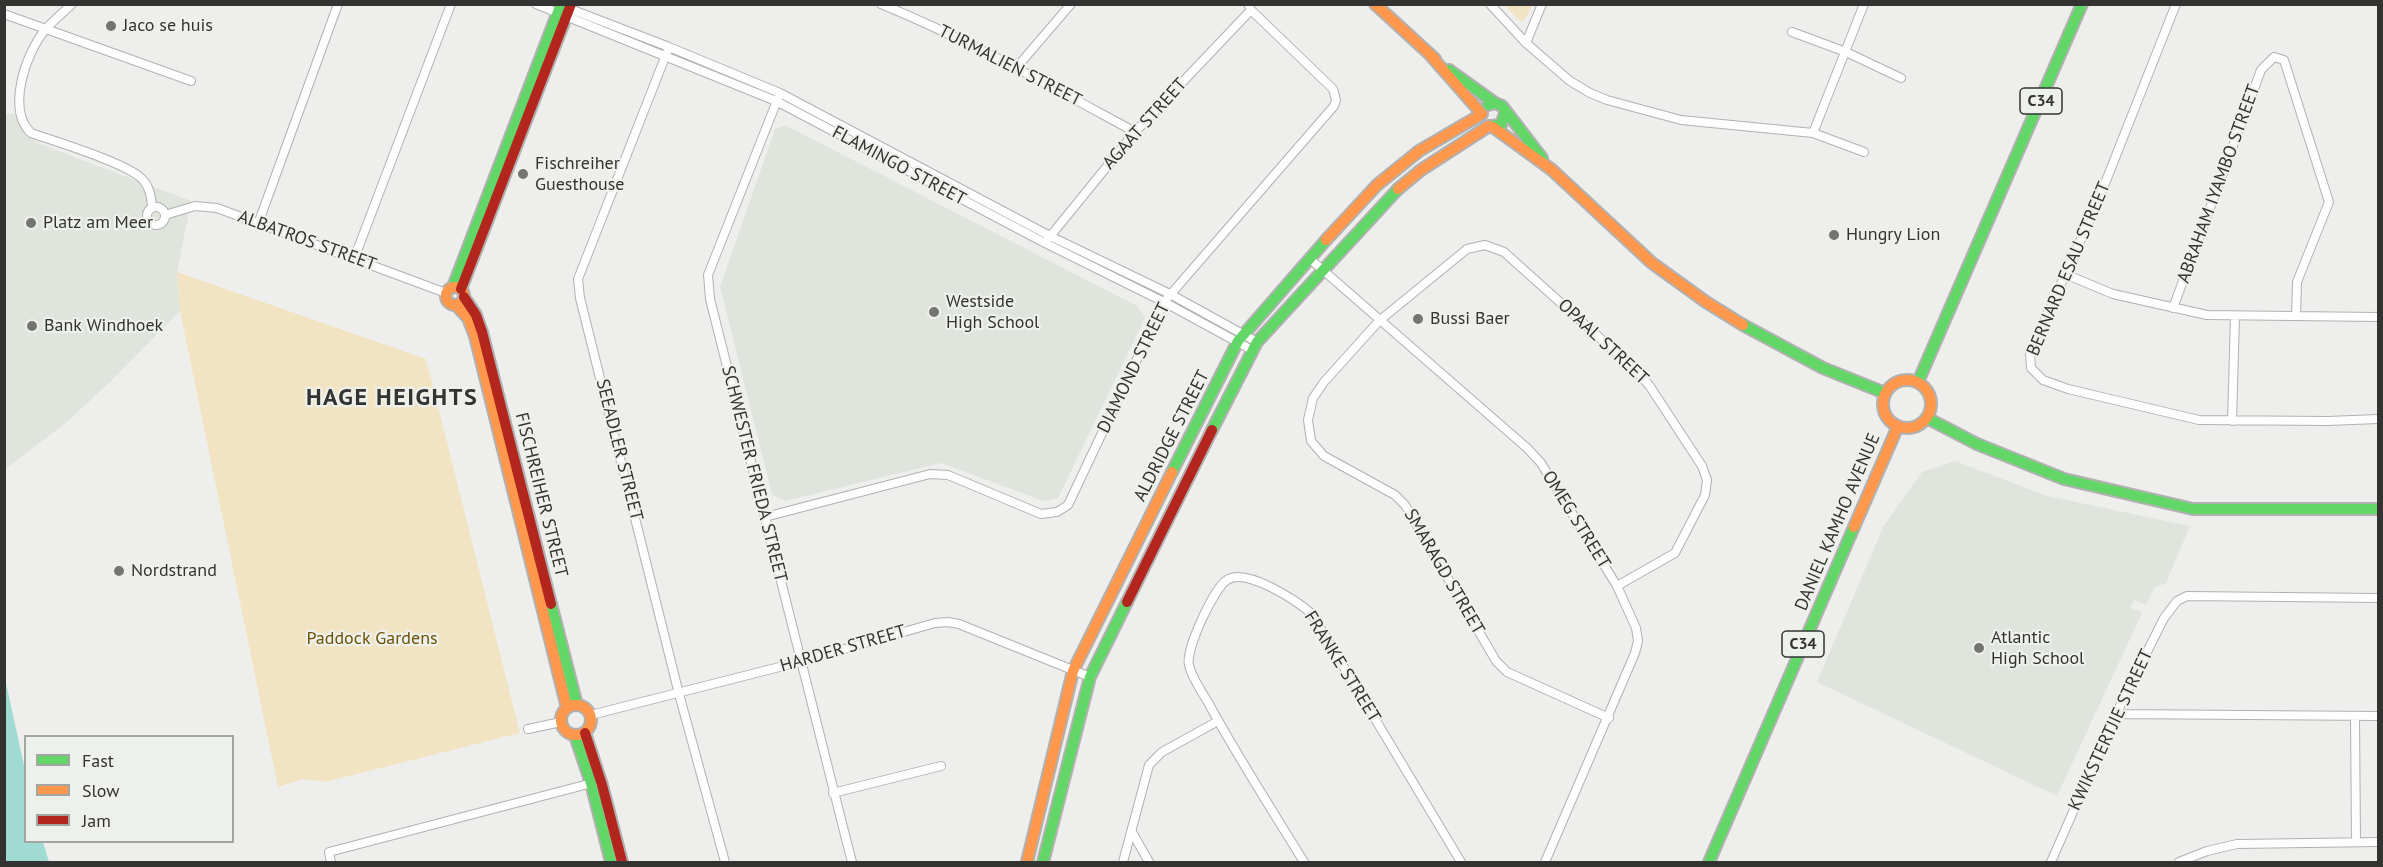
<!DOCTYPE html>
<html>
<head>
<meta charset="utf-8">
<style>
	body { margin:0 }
	#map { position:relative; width:2383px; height:867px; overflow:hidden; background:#eeefed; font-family:"PT Sans",sans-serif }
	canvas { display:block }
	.frame { position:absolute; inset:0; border:6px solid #333432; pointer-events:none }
	.legend { position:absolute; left:24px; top:735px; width:210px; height:108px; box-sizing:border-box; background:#eef0ec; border:2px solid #a3a5a2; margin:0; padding:8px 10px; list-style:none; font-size:18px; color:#333432 }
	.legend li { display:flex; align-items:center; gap:12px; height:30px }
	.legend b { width:30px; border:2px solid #a3a5a2 }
</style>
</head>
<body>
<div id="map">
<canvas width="2383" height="867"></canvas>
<div class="frame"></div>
<ul class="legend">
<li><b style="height:8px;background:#63d668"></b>Fast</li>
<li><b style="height:8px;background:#ff974d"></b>Slow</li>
<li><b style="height:8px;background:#b3261e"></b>Jam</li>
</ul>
</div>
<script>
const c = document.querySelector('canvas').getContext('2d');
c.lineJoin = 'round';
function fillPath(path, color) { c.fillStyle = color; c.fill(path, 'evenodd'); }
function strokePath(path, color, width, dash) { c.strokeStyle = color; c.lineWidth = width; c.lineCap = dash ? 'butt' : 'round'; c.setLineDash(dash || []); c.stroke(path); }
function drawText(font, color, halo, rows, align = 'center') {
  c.font = font + ' "PT Sans",sans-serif'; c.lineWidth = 4.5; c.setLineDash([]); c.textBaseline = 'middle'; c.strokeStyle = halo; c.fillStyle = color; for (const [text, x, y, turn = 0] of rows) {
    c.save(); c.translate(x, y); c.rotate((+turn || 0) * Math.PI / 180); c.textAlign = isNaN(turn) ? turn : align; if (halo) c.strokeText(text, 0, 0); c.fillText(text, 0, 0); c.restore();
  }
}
const built = new Path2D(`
	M5,114H16L28,135L40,144L191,201L177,272L180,311L111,381L67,422L5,469Z
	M785,125L1137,306L1145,318L1058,498L1044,501L941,463L785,501L772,494L720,287L775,129Z
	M1955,461L2047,496L2190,526L2166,583L2154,588L2146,605L2135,600L2130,607L2142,613L2057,796L1817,682L1883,527L1922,472Z`);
const green = new Path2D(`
	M1504,5H1532L1524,21H1520Z
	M177,272L426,359L520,733L325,782L303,779L278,787L180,311Z`);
const water = new Path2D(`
	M4,674L25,770L26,842H43L49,862H5Z`);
const street = new Path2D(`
	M72,4C63,13 52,21 45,30C26,53 6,109 31,133C54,141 126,163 141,178C149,185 152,198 152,208
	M536,4L776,101L1045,243L1164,302L1252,350
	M881,4C969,40 1052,87 1135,132
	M1490,4L1526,43
	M1542,4L1526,43L1570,81L1590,93L1607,100L1681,120L1813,133L1864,4
	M2176,4L2098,201L2030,353L2031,368L2043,380L2068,389L2199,420L2328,421L2378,419
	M565,7L669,47L780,93L1050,236L1170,294L1257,342
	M4,14L191,81
	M1792,32L1846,52L1901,78
	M669,47L578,279L580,298L679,694L725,862
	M1017,67L1071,4
	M780,93L708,275L710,299C758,487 803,675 852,862
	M1813,133L1864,152
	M147 216a9 9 0 1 1 18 0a9 9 0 1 1-18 0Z
	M165,215L195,206L217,208L446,293
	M258,224L338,4
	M1048,239L1135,132L1251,10
	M1309,258L1527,448L1541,463L1617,586L1636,628L1638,641L1635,653L1545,862
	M354,259L451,4
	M2065,274L2113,294L2207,315L2378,317
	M2173,308L2261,70L2274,57L2284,60L2329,202L2297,282L2296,316
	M2232,421L2235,316
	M765,517L930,474L948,475L1041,514L1057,512L1068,505L1164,302L1334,106L1336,100L1333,89L1251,10L1248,4
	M2116,714L2378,716
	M591,715L799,662L935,623L948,622L959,624L1090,677
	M2355,716L2356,842
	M1609,718L1507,672L1496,661L1405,505L1395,495L1324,456L1311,441L1308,420L1313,398L1324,382L1379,321L1467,249L1485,245L1504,252L1631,366L1649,385L1702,466L1707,480L1705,495L1675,553L1617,586
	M528,729L561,722
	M833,793L941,766
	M1132,832L1149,862
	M331,862L329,852L596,782
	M1123,862L1149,765L1162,752L1218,721
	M1304,862C1272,810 1239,759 1210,706C1203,693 1192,679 1189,665C1185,650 1214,588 1227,580C1246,567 1297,601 1312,614L1461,862
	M2051,862L2116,714L2164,618L2177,601L2187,596L2378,598
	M2179,862L2207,851L2237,844L2378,842`);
const fast = new Path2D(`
	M1449,70L1495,103
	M1488,105L1495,103L1502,106L1542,158
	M1490,126L1501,125L1505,113
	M453,287L561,4
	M1743,325L1823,368L1885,393
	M1918,382L2082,4
	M1927,418L1977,444L2064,479L2193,509H2378
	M1212,430L1257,342L1398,189
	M1172,472L1238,341L1326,240
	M551,604L577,705
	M575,736L591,783L611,862
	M1043,862L1090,677L1127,602
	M1709,862L1854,527`);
const slow = new Path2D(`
	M1375,4L1435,59
	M1493,127L1552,170L1652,263L1706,302L1743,325
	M1398,189L1421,170L1489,126
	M1326,240L1377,185L1419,151L1482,114L1431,56
	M446 296a9 9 0 1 1 18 0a9 9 0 1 1-18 0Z
	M456,305L468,318L475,336L567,708
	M1883 404a24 24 0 1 1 48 0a24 24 0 1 1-48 0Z
	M1854,527L1898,426
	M561 720a15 15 0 1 1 30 0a15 15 0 1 1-30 0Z
	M1027,862L1073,671L1172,472`);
const jam = new Path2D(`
	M461,289L571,4
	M464,297L476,315L482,332L551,604
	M1127,602L1212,430
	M585,733L602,785L622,862`);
const markers = [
	[111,26,6,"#747573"],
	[523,174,6,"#747573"],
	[31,223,6,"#747573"],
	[1834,235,6,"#747573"],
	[934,312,6,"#747573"],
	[1418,319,6,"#747573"],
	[32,326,6,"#747573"],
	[119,571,6,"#747573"],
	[1979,648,6,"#747573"]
];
const shields = [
	[2041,101,42],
	[1803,644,42]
];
const shieldNames = [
	["C34",2041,101],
	["C34",1803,644]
];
const poiNames = [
	["Jaco se huis",123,26],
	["Fischreiher",535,164],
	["Guesthouse",535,185],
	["Platz am Meer",43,223],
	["Hungry Lion",1846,235],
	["Westside",946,302],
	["High School",946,323],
	["Bussi Baer",1430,319],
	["Bank Windhoek",44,326],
	["Nordstrand",131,571],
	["Atlantic",1991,638],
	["High School",1991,659]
];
const streetNames = [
	["TURMALIEN STREET",1010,66,27],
	["AGAAT STREET",1145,124,-48],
	["FLAMINGO STREET",899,166,28],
	["ABRAHAM IYAMBO STREET",2219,184,-70],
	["ALBATROS STREET",307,241,20],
	["BERNARD ESAU STREET",2069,269,-67],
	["OPAAL STREET",1603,342,43],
	["DIAMOND STREET",1134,368,-64],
	["ALDRIDGE STREET",1172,436,-63],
	["SEEADLER STREET",619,450,76],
	["SCHWESTER FRIEDA STREET",754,474,76],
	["FISCHREIHER STREET",541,495,76],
	["OMEG STREET",1576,520,58],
	["DANIEL KAMHO AVENUE",1838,522,-67],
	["SMARAGD STREET",1444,572,60],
	["HARDER STREET",843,649,-16],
	["FRANKE STREET",1342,667,58],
	["KWIKSTERTJIE STREET",2111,730,-65]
];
const parkNames = [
	["Paddock Gardens",372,639]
];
const districtNames = [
	["HAGE HEIGHTS",392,398]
];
fillPath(built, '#dfe4dd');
fillPath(green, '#f2e3c2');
fillPath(water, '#9fdbd2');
strokePath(street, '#b0b1b0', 10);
strokePath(fast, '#b0b1b0', 14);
strokePath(slow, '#b0b1b0', 14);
strokePath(jam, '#b0b1b0', 14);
strokePath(street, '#fcfdfc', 8);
strokePath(fast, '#63d668', 10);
strokePath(slow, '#ff974d', 10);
strokePath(jam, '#b3261e', 10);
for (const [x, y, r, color] of markers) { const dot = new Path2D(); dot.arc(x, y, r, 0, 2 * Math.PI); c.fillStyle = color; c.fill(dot); strokePath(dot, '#eef0ec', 2); }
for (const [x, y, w] of shields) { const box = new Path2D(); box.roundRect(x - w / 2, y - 13, w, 26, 4.5); c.fillStyle = '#eef0ec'; c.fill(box); strokePath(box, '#333432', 1.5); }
drawText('bold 16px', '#333432', null, shieldNames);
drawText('18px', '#333432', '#eef0ec', poiNames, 'left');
drawText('18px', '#333432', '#eef0ec', streetNames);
drawText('18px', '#6d5203', '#eef0ec', parkNames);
c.letterSpacing = '1.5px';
drawText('bold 24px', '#333432', '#eef0ec', districtNames);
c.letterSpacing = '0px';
</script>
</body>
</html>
